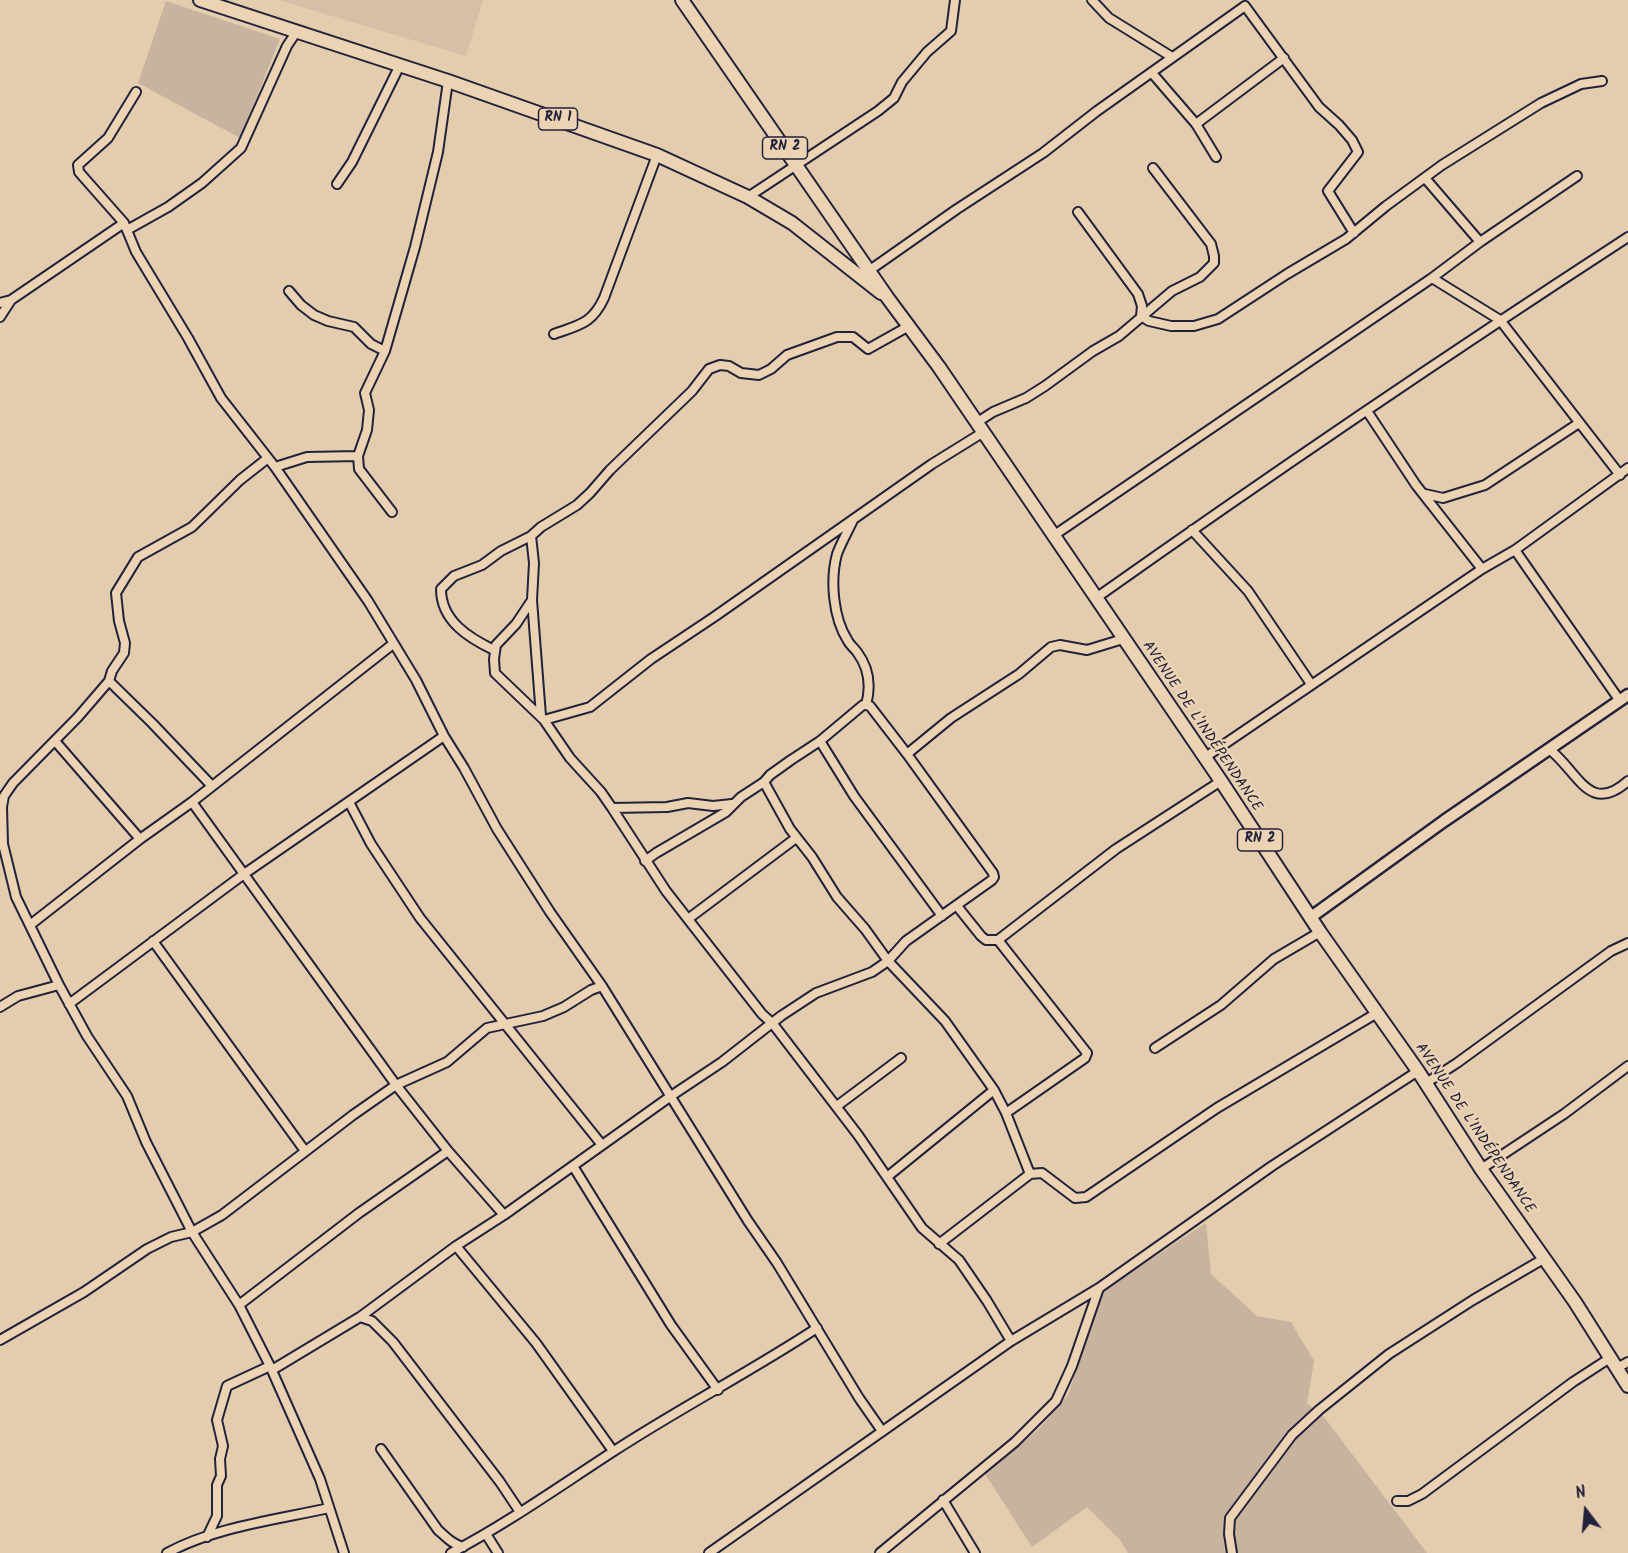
<!DOCTYPE html>
<html>
<head>
<meta charset="utf-8">
<style>
	body { margin:0 }
	#map { position:relative; width:1628px; height:1553px; overflow:hidden; background:#e4ccaf; font-family:Kalam,sans-serif }
	canvas { display:block }
	.north { position:absolute; left:1556px; top:1481px; width:60px; height:60px; -webkit-text-stroke:4px #ecd3b4; paint-order:stroke; rotate:344deg; font-size:16px; font-weight:700; line-height:24px; text-align:center; color:#22223b }
	.north::after { content:''; display:block; margin:auto; width:21px; height:27px; background:#22223b; clip-path:polygon(50% 0,100% 100%,50% 72%,0 100%) }
</style>
</head>
<body>
<div id="map">
<canvas width="1628" height="1553"></canvas>
<div class="north">N</div>
</div>
<script>
const c = document.querySelector('canvas').getContext('2d');
c.lineJoin = 'round';
function fillPath(path, color) { c.fillStyle = color; c.fill(path, 'evenodd'); }
function strokePath(path, color, width, dash) { c.strokeStyle = color; c.lineWidth = width; c.lineCap = dash ? 'butt' : 'round'; c.setLineDash(dash || []); c.stroke(path); }
function drawText(font, color, halo, rows, align = 'center') {
  c.font = font + ' Kalam,sans-serif'; c.lineWidth = 4.5; c.setLineDash([]); c.textBaseline = 'middle'; c.strokeStyle = halo; c.fillStyle = color; for (const [text, x, y, turn = 0] of rows) {
    c.save(); c.translate(x, y); c.rotate((+turn || 0) * Math.PI / 180); c.textAlign = isNaN(turn) ? turn : align; if (halo) c.strokeText(text, 0, 0); c.fillText(text, 0, 0); c.restore();
  }
}
const built = new Path2D(`
	M278,0H483L466,56Z`);
const green = new Path2D(`
	M166,1L280,39L240,138L138,83Z
	M1206,1223L1211,1274L1257,1316L1291,1322L1314,1361L1307,1403L1324,1417L1427,1553H1128L1120,1540L1087,1507L1032,1547L985,1474L1039,1429L1068,1395L1104,1290Z`);
const street = new Path2D(`
	M1092,0L1109,18L1172,57
	M1152,73L1196,124L1216,157
	M136,92L108,138L78,165L79,172L124,223L136,252L188,338L221,398L275,467L368,601L416,680L444,736L464,768L497,829L550,912L602,986L748,1221L777,1263L859,1398L882,1431
	M1196,124L1284,58
	M1425,178L1480,242L1577,176
	M337,184L352,162L400,65
	M748,197L878,111L894,98L902,82L927,52L951,31L955,0
	M1078,212L1138,294L1142,306L1141,316L1149,321L1171,326H1194L1218,319L1287,274L1346,239L1386,206L1442,165L1541,103L1581,84L1602,81
	M127,230L168,207L202,183L241,148L287,46L297,31
	M870,270L957,209L1043,153L1097,111L1245,6L1319,107L1339,125L1352,140L1358,152L1328,191L1354,233
	M1432,278L1500,320L1620,475
	M289,291L301,305L314,315L328,321L354,327L371,344L385,351
	M0,303L11,300L124,223
	M0,317L11,300
	M554,334C579,325 592,324 604,298L657,155
	M1367,411L1416,485L1482,569
	M976,423L993,412L1026,398L1045,386L1093,351L1119,336L1172,291L1200,277L1214,263V256L1211,244L1153,168
	M268,458L240,480L192,527L138,557L116,593L119,621L125,643L124,653L112,671L109,681L78,717L13,783L4,796L2,807L3,844L16,897L59,985L87,1036L127,1096L146,1142L192,1232L239,1305L270,1366L320,1479L344,1553
	M275,467L307,457L358,456
	M1425,494L1443,498L1485,485L1579,423
	M392,512L359,469L358,456L367,430L369,410L365,393L385,351L415,247L438,152L448,81
	M1192,530L1248,591L1311,684
	M1053,536L1432,278L1480,242
	M1515,550L1620,701
	M1096,598C1271,474 1448,354 1628,237
	M532,600L516,624L496,645L494,659L495,673L544,720L570,758L601,792L612,808L667,807L688,803L713,806L732,804
	M494,650C469,638 441,621 441,589L454,576L482,565L501,551L531,536
	M109,681L152,723L212,786
	M866,705L870,706L907,754L993,873L994,877L992,880L906,941L888,961L945,1021L994,1090L1006,1113L1030,1174
	M541,716L532,600L534,563L531,536L541,527L577,505L590,493L610,470L692,391L709,369L720,365L729,366L741,373L759,375L771,369L787,355L837,337H853L868,349L909,326
	M544,720L590,707L651,659L714,617L932,464L982,433
	M55,741L140,839
	M820,741L854,796L942,916
	M1549,749C1578,771 1589,816 1628,781
	M907,754L951,718L1019,674L1051,647L1060,645L1087,650L1123,639
	M1204,758L1482,569L1515,550L1628,468
	M192,802L396,1085L448,1151L504,1215
	M349,802L371,844L420,918L602,1145
	M612,808L666,891L762,1014L773,1024L858,1135L922,1228L959,1260L987,1301L1011,1341
	M645,861L656,853L726,812L741,797L764,782L770,775L791,760L820,741L863,705H866C871,687 869,668 857,652C854,648 850,645 848,641C833,618 830,580 837,554C841,543 848,531 853,520
	M957,906L981,936L986,940H998L1116,849L1221,781
	M688,919L796,838
	M30,925L140,839L192,802L393,644
	M998,940L1087,1053L1085,1058L1006,1113
	M153,941L305,1151
	M69,1004L244,874L444,736
	M0,1007L18,996L59,985
	M1155,1048L1221,1005L1274,959L1320,932
	M1426,1083L1457,1063L1611,951L1628,943
	M837,1106L901,1058
	M573,1166L671,1325L718,1390
	M1481,1169L1564,1114L1628,1066
	M887,1177L994,1090
	M939,1244L1030,1174L1042,1173L1075,1198L1086,1197L1217,1108L1377,1013
	M456,1246L536,1343L613,1451
	M239,1305L359,1213L448,1151
	M360,1317L372,1321L393,1342L500,1482L520,1512
	M0,1340L84,1292L147,1249L171,1237L192,1232L222,1215L353,1115L396,1085L447,1062L487,1028L543,1016L564,1007L591,990L602,986
	M1617,1368L1628,1362
	M272,1370L360,1317L456,1246L504,1215L671,1096L722,1062L781,1016L816,993L872,972L888,961L865,929L837,897L812,857L790,829L764,782
	M381,1449L438,1530C446,1537 452,1544 463,1547
	M943,1500L975,1553
	M1397,1501H1408L1422,1494L1573,1382L1610,1358
	M486,1534L498,1553
	M207,1537L217,1516V1485L221,1476L220,1459L223,1446L217,1420L227,1386L270,1366
	M167,1553C215,1527 275,1520 329,1508
	M451,1553C508,1523 560,1486 614,1451C680,1408 750,1372 817,1328
	M709,1553L1011,1341L1099,1288L1272,1166L1418,1071
	M880,1553L1015,1442L1056,1401L1072,1366L1099,1288
	M1232,1553L1229,1534L1230,1518L1292,1435L1319,1410L1389,1354L1473,1300L1545,1258`);
const secondary = new Path2D(`
	M1311,917L1444,821L1628,695`);
const primary = new Path2D(`
	M200,0L448,81L657,155L748,197L792,223L881,293
	M682,0L887,297L939,367L1221,781L1320,932L1418,1071L1481,1169L1575,1302L1628,1386`);
const shields = [
	[558,119,39],
	[785,148,45],
	[1260,840,45]
];
const shieldNames = [
	["RN 1",558,119],
	["RN 2",785,148],
	["RN 2",1260,840]
];
const streetNames = [
	["AVENUE DE L'INDÉPENDANCE",1201,727,56],
	["AVENUE DE L'INDÉPENDANCE",1474,1129,56]
];
fillPath(built, '#d6bfa6');
fillPath(green, '#c8b39e');
strokePath(street, '#22223b', 12);
strokePath(secondary, '#22223b', 15);
strokePath(primary, '#22223b', 16);
strokePath(street, '#ecd3b4', 8);
strokePath(secondary, '#ecd3b4', 10);
strokePath(primary, '#ecd3b4', 12);
for (const [x, y, w] of shields) { const box = new Path2D(); box.roundRect(x - w / 2, y - 11, w, 22, 4.5); c.fillStyle = '#ecd3b4'; c.fill(box); strokePath(box, '#22223b', 1.5); }
drawText('bold 14px', '#22223b', null, shieldNames);
drawText('15px', '#22223b', '#ecd3b4', streetNames);
</script>
</body>
</html>
